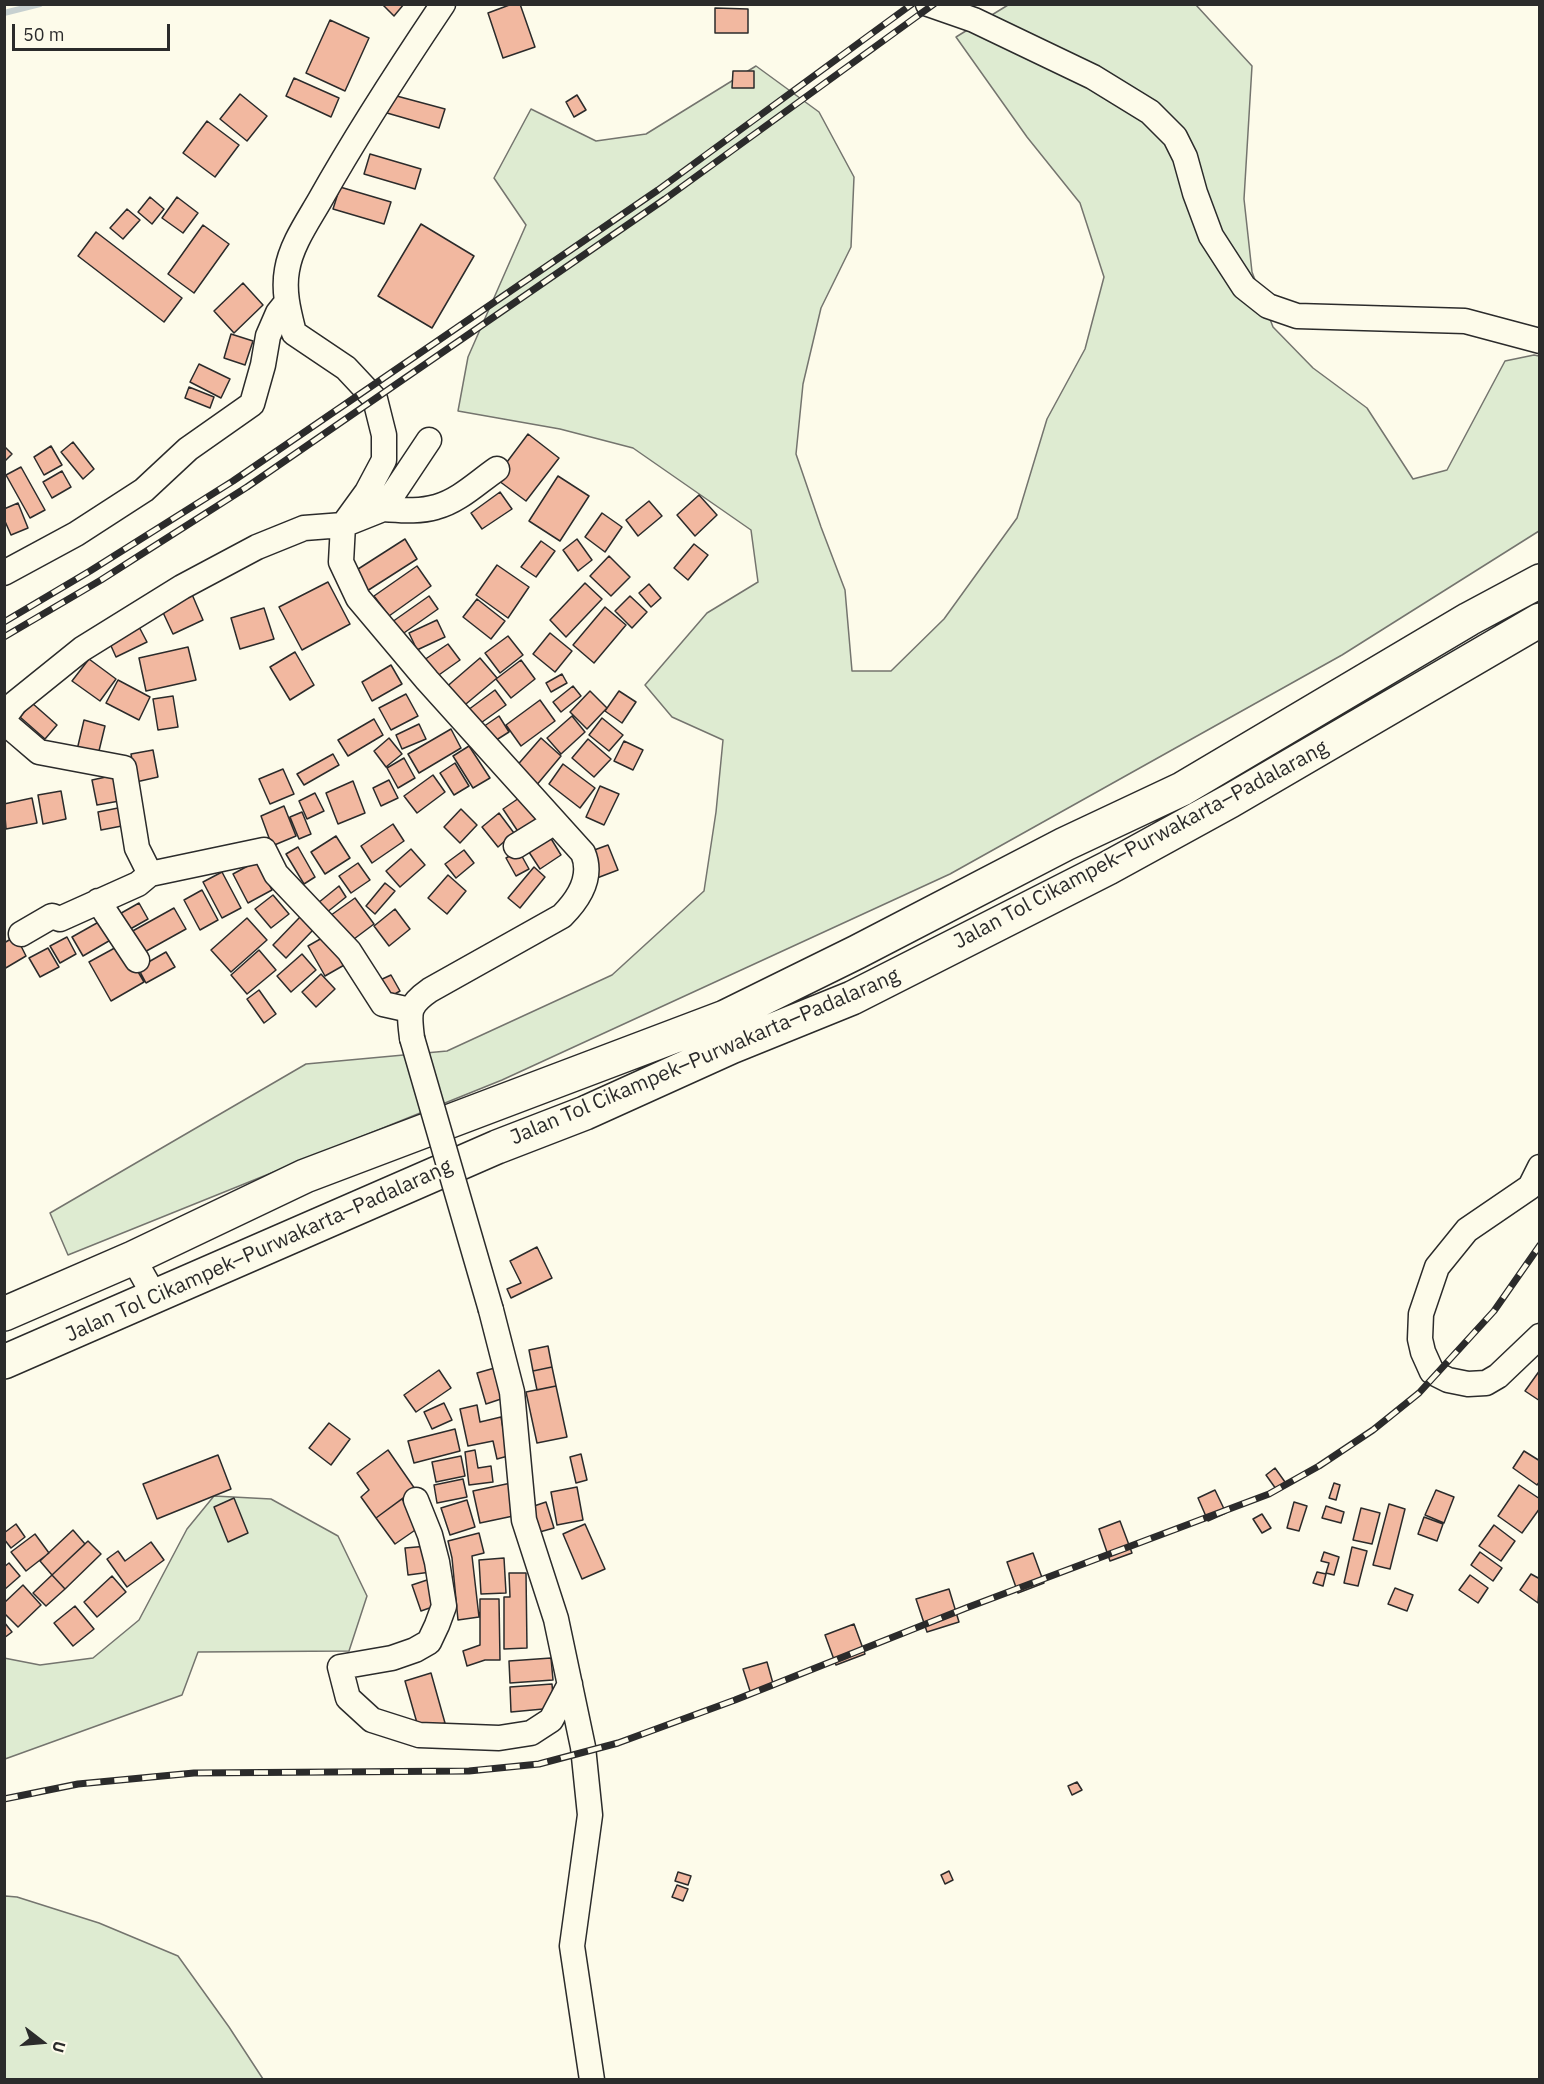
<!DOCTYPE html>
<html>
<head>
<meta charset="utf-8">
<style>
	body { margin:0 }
	#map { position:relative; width:1544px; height:2084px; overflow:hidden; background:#fdfbea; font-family:"IBM Plex Sans",sans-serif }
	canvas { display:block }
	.frame { position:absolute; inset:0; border:6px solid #2b2b2b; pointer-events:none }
	.north { position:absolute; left:12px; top:2012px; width:60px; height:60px; -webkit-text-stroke:4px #fdfbea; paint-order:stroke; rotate:106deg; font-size:16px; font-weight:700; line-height:24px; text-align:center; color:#2b2b2b }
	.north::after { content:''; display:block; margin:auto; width:21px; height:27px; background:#2b2b2b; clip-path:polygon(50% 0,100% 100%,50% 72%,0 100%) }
	.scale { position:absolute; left:12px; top:24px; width:158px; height:27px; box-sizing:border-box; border:3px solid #2b2b2b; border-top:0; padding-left:8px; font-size:18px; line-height:21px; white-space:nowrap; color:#2b2b2b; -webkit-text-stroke:4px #fdfbea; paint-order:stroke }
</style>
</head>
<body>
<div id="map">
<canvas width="1544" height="2084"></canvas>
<div class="frame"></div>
<div class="north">U</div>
<div class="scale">50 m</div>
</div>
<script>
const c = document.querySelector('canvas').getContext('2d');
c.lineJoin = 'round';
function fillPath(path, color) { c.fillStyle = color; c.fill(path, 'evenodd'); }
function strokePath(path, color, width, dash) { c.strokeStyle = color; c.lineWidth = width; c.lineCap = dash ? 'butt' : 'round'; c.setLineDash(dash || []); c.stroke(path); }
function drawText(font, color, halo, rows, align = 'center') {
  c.font = font + ' "IBM Plex Sans",sans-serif'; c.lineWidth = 4.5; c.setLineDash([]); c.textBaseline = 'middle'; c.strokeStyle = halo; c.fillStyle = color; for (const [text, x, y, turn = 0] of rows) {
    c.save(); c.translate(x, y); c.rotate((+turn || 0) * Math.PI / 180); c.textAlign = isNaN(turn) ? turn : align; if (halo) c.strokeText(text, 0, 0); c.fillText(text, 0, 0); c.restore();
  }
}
const green = new Path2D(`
	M1008,5H1196L1252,66L1244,199L1252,272L1273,327L1313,368L1367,408L1413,479L1447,470L1505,361L1534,355L1539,356V531L1342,655L950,874L502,1080L68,1255L50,1213L306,1064L447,1051L612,975L704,891L716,812L723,740L672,717L645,685L707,613L758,582L751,530L633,448L560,429L458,411L468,357L526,225L494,178L531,109L596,141L646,134L756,66L819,112L854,177L851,247L821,308L803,384L796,454L821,527L845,590L852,671H891L944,619L1017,518L1047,419L1085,349L1104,277L1080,203L1027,137L956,37Z
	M214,1496L271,1499L338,1536L367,1596L349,1651L198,1652L182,1695L5,1759L4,1658L40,1665L93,1658L139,1620L187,1529Z
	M5,1896L17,1897L99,1923L178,1956L229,2027L263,2079H5Z`);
const stream = new Path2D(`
	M4,13L40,4`);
const building = new Path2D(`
	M382,4H404L394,16Z
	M512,4H520L535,47L503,58L488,13Z
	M715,8L748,9V33H715Z
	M330,20L369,38L345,91L306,73Z
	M733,71H754V88H732Z
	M294,78L339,98L331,117L286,96Z
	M240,94L267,116L247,141L220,119Z
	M393,95L445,109L439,128L387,113Z
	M577,95L586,110L574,117L566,102Z
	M207,121L239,145L215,177L183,153Z
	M370,154L421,169L415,189L364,174Z
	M340,187L391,202L384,224L333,209Z
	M150,197L164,209L152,224L138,212Z
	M177,197L198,213L183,233L162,218Z
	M127,209L140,220L123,239L110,228Z
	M421,224L474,256L432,328L378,296Z
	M203,225L229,244L194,293L168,274Z
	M96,232L182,298L164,322L78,256Z
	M243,283L263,305L234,333L214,311Z
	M231,334L253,341L245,365L224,358Z
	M199,364L230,379L221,398L190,382Z
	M189,387L214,397L210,408L185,398Z
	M528,434L559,458L526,501L495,478Z
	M73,442L94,469L83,479L61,452Z
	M4,446L12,454L4,462Z
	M51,446L62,465L44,475L34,457Z
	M21,467L45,510L30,518L6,475Z
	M62,471L71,487L52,498L43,482Z
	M558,476L589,496L560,541L529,521Z
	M500,492L512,509L482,529L471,513Z
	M699,495L717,515L695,536L677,515Z
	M649,501L662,516L638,536L626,520Z
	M18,503L28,528L11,535L4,519V509Z
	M602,513L622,527L605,552L585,537Z
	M405,539L417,559L367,591L355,571Z
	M577,539L592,560L578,571L563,550Z
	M541,541L555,551L536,577L521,567Z
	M694,544L708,555L688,580L674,568Z
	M609,556L630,577L611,596L590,576Z
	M497,565L529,587L508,618L476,595Z
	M417,566L431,586L389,616L374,596Z
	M328,582L350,624L302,650L279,607Z
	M585,583L602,599L566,637L550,620Z
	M649,584L661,598L651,607L639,593Z
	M191,592L203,620L173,634L160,606Z
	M429,596L438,609L401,635L392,622Z
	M630,596L647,612L632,628L615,611Z
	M477,599L505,621L491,639L463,617Z
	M605,607L626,625L594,663L573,645Z
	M264,608L274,639L240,649L231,618Z
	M437,620L445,637L417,650L409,633Z
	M137,623L147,642L116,657L107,637Z
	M550,633L572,651L555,672L533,654Z
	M508,636L523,655L500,673L485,653Z
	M448,644L460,660L436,677L424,660Z
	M188,647L196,680L146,691L139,658Z
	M295,652L314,685L290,700L270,667Z
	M480,658L497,678L460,709L444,689Z
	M89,659L116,679L100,701L72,681Z
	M521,660L535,679L511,698L496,679Z
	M391,665L402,684L372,701L362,682Z
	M562,674L567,683L551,692L546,683Z
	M118,680L150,697L139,720L106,703Z
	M573,686L581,696L561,712L553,702Z
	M495,690L506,705L478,725L468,710Z
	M590,691L607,708L587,729L570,712Z
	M619,691L636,702L622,723L605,711Z
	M406,694L418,716L391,730L379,708Z
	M173,696L178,727L158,730L153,699Z
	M540,700L555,721L521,746L506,725Z
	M32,703L57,725L45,739L20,717Z
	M499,716L509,732L490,744L480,729Z
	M572,716L585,732L561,754L547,738Z
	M602,718L623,735L609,751L589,735Z
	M374,719L383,735L348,756L338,740Z
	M84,720L105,726L98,755L77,750Z
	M419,724L426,739L402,749L396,735Z
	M451,729L461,748L419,773L408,754Z
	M389,738L402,754L386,767L374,751Z
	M541,738L561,756L535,787L514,769Z
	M588,739L611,759L594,777L572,758Z
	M624,741L643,750L633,770L614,761Z
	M469,746L490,778L473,788L453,756Z
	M153,750L158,777L136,782L131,754Z
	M333,754L339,765L304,785L297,774Z
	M404,758L415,778L398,788L387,768Z
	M455,763L469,786L454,795L440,773Z
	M563,764L595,788L580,808L549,784Z
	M283,769L294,794L270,804L259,779Z
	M120,774L125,800L97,805L92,780Z
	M433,775L445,792L417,813L404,796Z
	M389,780L398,798L381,806L373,788Z
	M353,781L365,813L338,824L326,793Z
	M600,786L619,794L604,825L586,817Z
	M61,791L66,819L43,824L38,795Z
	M315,793L324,811L307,819L299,801Z
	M522,796L540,823L521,836L503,809Z
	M32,798L37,823L6,829L4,804Z
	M284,806L296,836L272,846L261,816Z
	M123,807L127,825L101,830L98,812Z
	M461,809L477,825L460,843L444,827Z
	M302,812L311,834L299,839L290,817Z
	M499,813L514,833L498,847L482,827Z
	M393,824L404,841L372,863L361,846Z
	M547,832L561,855L540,869L525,846Z
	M336,836L350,858L325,874L311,852Z
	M608,845L618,870L597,878L586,853Z
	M298,847L315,877L304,884L286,854Z
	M411,849L425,865L400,887L386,871Z
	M464,850L474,863L456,878L445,864Z
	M519,851L529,869L516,876L506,858Z
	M257,861L272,890L248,903L233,874Z
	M358,863L370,880L351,893L339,876Z
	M534,867L545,877L520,908L508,898Z
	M222,872L241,908L222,918L203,882Z
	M448,875L466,891L447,914L428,898Z
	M385,883L395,891L375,914L366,906Z
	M339,886L346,897L326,913L318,903Z
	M202,890L218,920L200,930L184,900Z
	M273,895L289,914L271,928L255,909Z
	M355,898L374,924L346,945L327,918Z
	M139,903L148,919L125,932L116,916Z
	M174,908L186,929L141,954L129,933Z
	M395,909L410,929L389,946L374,926Z
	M300,917L313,930L286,958L273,945Z
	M247,918L267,940L231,972L211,950Z
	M104,919L114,938L83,956L72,937Z
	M329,934L346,964L325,976L308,946Z
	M16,936L26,956L4,969V943Z
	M67,937L76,954L60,963L50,946Z
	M122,944L144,982L111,1001L89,962Z
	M48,948L59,967L40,977L29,958Z
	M259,950L276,970L247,994L231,975Z
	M166,952L175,967L146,983L138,968Z
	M302,954L316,970L291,992L277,976Z
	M321,974L335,989L316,1007L302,992Z
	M391,975L400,991L388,998L378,981Z
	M259,990L276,1014L264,1023L247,999Z
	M537,1247L552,1278L511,1298L507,1289L521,1283L510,1261Z
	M548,1346L552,1367L533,1371L529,1350Z
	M498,1367L507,1397L486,1404L477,1373Z
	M552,1367L556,1386L537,1390L533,1371Z
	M439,1370L451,1388L416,1412L404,1395Z
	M1540,1370V1401L1525,1391Z
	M556,1386L567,1437L537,1443L526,1392Z
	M444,1403L452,1420L432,1429L424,1412Z
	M477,1405L480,1422L501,1417L508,1456L497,1459L493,1441L468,1446L460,1409Z
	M329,1423L350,1439L331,1465L309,1448Z
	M455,1429L460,1451L414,1463L408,1441Z
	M388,1450L415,1489L376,1518L361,1497L369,1490L357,1473Z
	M475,1450L478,1468L491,1466L493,1482L469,1485L465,1452Z
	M1524,1451L1540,1461V1481L1537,1485L1513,1468Z
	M581,1454L587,1480L576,1483L570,1457Z
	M218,1455L231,1489L157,1519L143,1484Z
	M461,1456L465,1476L436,1482L432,1462Z
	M1275,1468L1285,1482L1276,1489L1266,1475Z
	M463,1479L467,1497L437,1503L434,1485Z
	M511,1483L518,1515L480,1523L473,1491Z
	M1334,1483L1340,1485L1336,1500L1329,1498Z
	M1519,1485L1540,1499V1508L1522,1533L1498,1516Z
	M577,1487L583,1520L557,1525L551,1492Z
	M1215,1490L1226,1513L1208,1521L1198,1498Z
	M1436,1490L1454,1497L1444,1523L1425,1515Z
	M234,1498L248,1533L228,1542L214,1507Z
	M402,1499L421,1526L395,1544L376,1518Z
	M467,1500L475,1527L450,1535L441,1508Z
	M546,1502L554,1528L536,1533L528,1508Z
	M1294,1502L1307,1506L1299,1531L1287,1528Z
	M1389,1504L1405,1509L1390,1569L1373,1565Z
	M1326,1506L1344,1512L1341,1523L1322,1518Z
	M1361,1508L1380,1513L1372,1544L1353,1540Z
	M1262,1514L1271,1528L1262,1533L1253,1519Z
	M1424,1517L1443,1524L1437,1541L1418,1534Z
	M1120,1521L1132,1553L1110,1561L1099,1529Z
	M16,1524L25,1537L11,1548L4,1539V1533Z
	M585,1524L605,1569L582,1579L563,1534Z
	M1494,1525L1515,1541L1501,1561L1479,1546Z
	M73,1530L85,1544L52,1575L40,1561Z
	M479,1533L484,1553L472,1556L479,1617L458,1620L452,1558L448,1541Z
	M35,1534L49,1553L26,1571L11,1552Z
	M88,1541L101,1554L65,1589L52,1575Z
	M151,1542L164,1560L127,1587L107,1559L118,1551L125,1561Z
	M428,1546L431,1572L408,1575L405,1548Z
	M1352,1547L1367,1551L1358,1586L1344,1583Z
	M1324,1552L1339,1557L1334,1575L1326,1573L1329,1563L1321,1561Z
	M1480,1552L1502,1568L1493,1581L1471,1565Z
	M1033,1553L1044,1583L1018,1593L1007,1562Z
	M504,1558L506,1593L481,1594L479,1560Z
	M9,1563L20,1576L4,1590V1567Z
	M1317,1572L1326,1574L1323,1586L1313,1583Z
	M509,1573H526L527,1648L504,1649V1597H510Z
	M1531,1574L1540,1579L1538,1603L1520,1590Z
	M52,1575L65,1589L46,1606L33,1593Z
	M1470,1575L1488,1588L1478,1603L1459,1590Z
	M112,1576L126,1592L97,1617L84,1602Z
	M430,1579L438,1605L421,1611L412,1585Z
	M23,1585L41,1605L18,1627L4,1613V1603Z
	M1395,1588L1413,1595L1407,1611L1388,1604Z
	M949,1589L959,1622L927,1632L916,1599Z
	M480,1599H499L500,1660H485L467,1666L463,1651L480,1645Z
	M75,1606L94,1629L73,1646L54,1623Z
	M4,1622L12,1632L4,1638Z
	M854,1624L865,1654L836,1665L825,1635Z
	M551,1658L553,1680L510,1683L509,1661Z
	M767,1662L774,1687L751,1694L743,1669Z
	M431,1673L445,1723L419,1730L405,1681Z
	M552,1684L554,1708L511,1712L510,1687Z
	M1077,1782L1082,1790L1072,1795L1068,1786Z
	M949,1871L953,1880L945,1884L941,1875Z
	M678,1872L691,1876L688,1885L675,1881Z
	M677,1885L688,1889L683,1901L672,1897Z`);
const minor = new Path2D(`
	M928,4L974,20L1093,77L1150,112L1175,137L1185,157L1195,193L1211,236L1244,287L1268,306L1297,316L1465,321L1540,341
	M383,509C401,510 419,512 436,507C459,501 478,482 497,469
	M4,573L76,534L144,490L188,449L252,404L263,365L268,336L278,313L286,303
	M4,718L15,703L82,649L182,587L257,547L304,528L343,525L383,509L429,440
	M4,722L39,752L124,768L137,848L150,874
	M516,846L555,822
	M98,901L137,960
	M21,934L52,916L60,919L138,884L150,874L264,850L276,874L349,951L383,1004L410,1010
	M412,1038C409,1012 407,1006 430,990L562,916C579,899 593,877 583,853L427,680L358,598L341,562L343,525L367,492L384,460V435L375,399L346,368L294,333C289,313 283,292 287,270C291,245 308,221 320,200C358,132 400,68 443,4
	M1540,1167L1530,1187L1467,1230L1437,1267L1421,1314L1420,1339L1423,1352L1432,1372L1448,1380L1468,1384L1486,1383L1498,1376L1540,1336
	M133,1258L155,1297
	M491,1310L512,1392L524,1520L556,1619L583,1747L590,1815L572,1946L592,2080
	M416,1500L430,1535L437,1562L444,1606L437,1625L429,1642L415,1650L392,1658L340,1667L348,1698L372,1720L419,1735L499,1738L531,1733L551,1720L570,1684`);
const highway = new Path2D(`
	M4,1314L133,1258L305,1176L725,1017L857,952L1065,844L1182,789L1469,619L1540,581
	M4,1362L497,1147L585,1113L731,1047L852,998L1108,868L1230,801L1540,620`);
const rail = new Path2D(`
	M4,622L90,571L233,481L658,190L912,4
	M4,637L101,580L247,487L665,199L934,4
	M4,1799L78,1784L194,1773L469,1771L539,1764L618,1743L735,1700L966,1608L1269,1494L1319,1466L1373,1430L1419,1393L1494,1311L1540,1245`);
const minorBridge = new Path2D(`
	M412,1038L491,1310`);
const streetNames = [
	["Jalan Tol Cikampek–Purwakarta–Padalarang",1141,845,-28],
	["Jalan Tol Cikampek–Purwakarta–Padalarang",705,1057,-23],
	["Jalan Tol Cikampek–Purwakarta–Padalarang",259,1251,-24]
];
fillPath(green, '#deebd1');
strokePath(green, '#74746e', 1.5);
strokePath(stream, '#c7d0d0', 6);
fillPath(building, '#f2b8a0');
strokePath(building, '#2b2b2b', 1.5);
strokePath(minor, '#2b2b2b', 27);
strokePath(highway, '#2b2b2b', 36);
strokePath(minor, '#fdfbea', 24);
strokePath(highway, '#fdfbea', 33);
strokePath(rail, '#2b2b2b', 7);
strokePath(rail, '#fdfbea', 4.5, [14]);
strokePath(minorBridge, '#2b2b2b', 27, []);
strokePath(minorBridge, '#fdfbea', 24);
drawText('21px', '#2b2b2b', '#fdfbea', streetNames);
</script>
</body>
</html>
